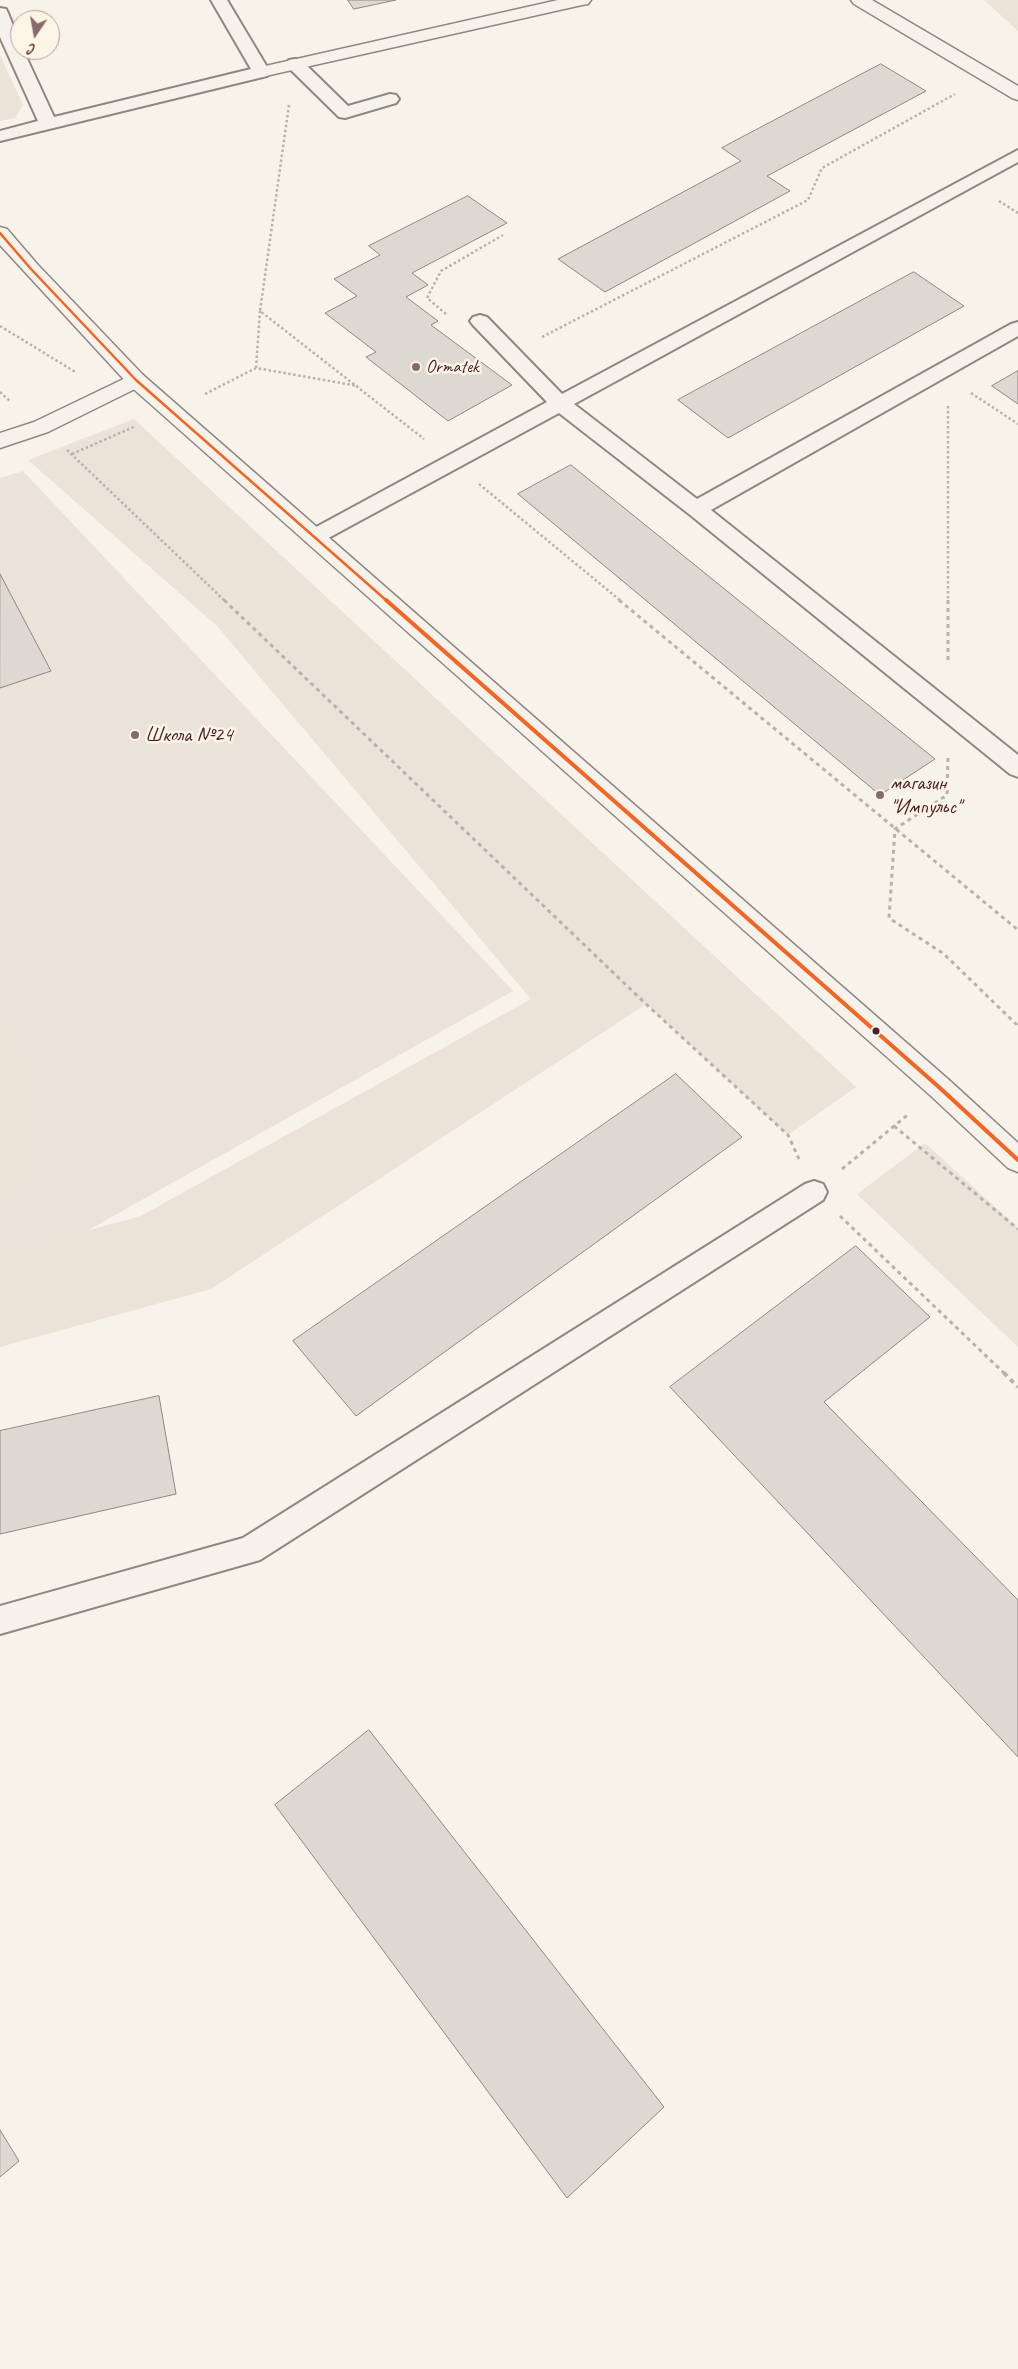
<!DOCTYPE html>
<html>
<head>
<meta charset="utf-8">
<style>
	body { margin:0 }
	#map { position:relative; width:1018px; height:2369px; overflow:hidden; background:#f7f3ea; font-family:Caveat,sans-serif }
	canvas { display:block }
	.north { position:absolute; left:10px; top:10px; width:50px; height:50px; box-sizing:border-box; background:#fcf5e5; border:1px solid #b59f9b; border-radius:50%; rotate:192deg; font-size:14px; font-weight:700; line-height:20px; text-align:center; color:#4a1f2b }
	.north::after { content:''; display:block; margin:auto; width:18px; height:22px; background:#87696e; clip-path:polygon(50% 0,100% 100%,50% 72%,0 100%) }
</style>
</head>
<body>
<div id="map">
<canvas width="1018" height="2369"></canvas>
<div class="north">С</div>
</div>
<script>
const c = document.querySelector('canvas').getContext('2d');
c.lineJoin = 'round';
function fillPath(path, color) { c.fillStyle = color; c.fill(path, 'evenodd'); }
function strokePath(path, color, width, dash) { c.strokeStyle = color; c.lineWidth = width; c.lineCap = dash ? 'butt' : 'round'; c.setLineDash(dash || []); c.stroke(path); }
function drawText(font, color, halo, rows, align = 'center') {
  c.font = font + ' Caveat,sans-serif'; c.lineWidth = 5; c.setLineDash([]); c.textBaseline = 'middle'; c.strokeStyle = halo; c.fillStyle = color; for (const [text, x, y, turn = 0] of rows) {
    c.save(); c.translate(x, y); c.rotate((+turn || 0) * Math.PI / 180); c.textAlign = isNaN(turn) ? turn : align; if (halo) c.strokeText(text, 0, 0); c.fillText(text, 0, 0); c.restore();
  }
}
const built = new Path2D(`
	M23,471L513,991L21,1268L0,1272V478Z`);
const green = new Path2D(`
	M984,0H1018V31Z
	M0,55L23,105L15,118L0,121Z
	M134,419L856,1087L788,1135L646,1004L211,1289L0,1347V1254L141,1216L531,999L217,626L28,460Z
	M0,1006L45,1101L27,1185L0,1205Z
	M925,1143L1018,1228V1347L857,1194Z`);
const building = new Path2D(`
	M348,0H396L354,9Z
	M881,64L926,91L767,176L790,191L605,292L558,259L741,161L722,148Z
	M468,196L507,223L412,273L428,285L406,297L438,321L431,325L512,385L448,421L366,357L376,352L325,313L357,296L334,279L380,255L369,246Z
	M914,272L964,306L728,438L678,400Z
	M1018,371V404L992,386Z
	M571,465L935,759L880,795L518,494Z
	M0,574L51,671L0,688Z
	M676,1074L742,1137L356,1416L293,1341Z
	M856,1246L930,1317L824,1402L1018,1600V1757L670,1387Z
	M159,1396L176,1494L0,1534V1431Z
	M369,1730L664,2107L567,2198L275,1805Z
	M0,2130L19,2161L0,2177Z`);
const pathFar2 = new Path2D(`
	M289,105L260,311L424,439
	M999,201L1018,213
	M446,314L427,298L441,271L503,235
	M0,326L77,373
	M542,337L808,200L822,168L955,94
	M256,368L260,311
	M0,392L11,402
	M971,393L1018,424
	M205,394L256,368L358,386
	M948,406V601
	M67,450L225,601
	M72,454L136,426
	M479,484L621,601`);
const pathFar1 = new Path2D(`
	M224,600L646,1004L788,1135L799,1159
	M619,600L1018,930
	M948,600V664
	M948,758L947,795L895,829L889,918L944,954L1016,1024L1018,1023
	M894,1126L1018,1229
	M842,1169L910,1113
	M840,1216L1005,1374`);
const path = new Path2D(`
	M1004,1373L1018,1387`);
const lane = new Path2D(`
	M211,0H227L270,72L267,76L0,141V131L38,121L0,37V8L6,9L8,13L20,43V50H23L54,117L251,69Z
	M295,59L301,60L348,106L390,94L396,95L399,99L396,103L345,118L339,117L289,68L286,64L289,60Z
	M1018,150V162L574,404L697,499L1011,324L1018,322V336L711,510L1018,755V777L1010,774L689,514L559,413L321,542L314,544L307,542L303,537L307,532L547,402L473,325L470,321L473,317L480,315L487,317L562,394Z
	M814,1181L823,1184L827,1192L823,1200L260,1560L0,1634V1606L243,1538L805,1184Z`);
const street = new Path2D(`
	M558,0H591L588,4L582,5L261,77L255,76L252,72L255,68L261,67Z
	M851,0H872L1018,86V100L1012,98L854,4Z
	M136,373L143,375L146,380L143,385L48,432L0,448V433L34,422Z`);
const primary = new Path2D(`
	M0,227L7,229L38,265L143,375L949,1080L1018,1143V1172L1008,1168L931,1096L129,385L0,245Z`);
const bus1Far1 = new Path2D(`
	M0,233L31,269L136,380L387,601`);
const bus1 = new Path2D(`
	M386,600L940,1088L1018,1160`);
const markers = [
	[416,367,5,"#87696e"],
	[135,735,5,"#87696e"],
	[880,795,5,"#87696e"],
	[876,1031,4.5,"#4a1f2b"]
];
const farPoinames = [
	["Ormatek",426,367]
];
const poiNames = [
	["Школа №24",145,735],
	["магазин",890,783],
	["\"Импульс\"",890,807]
];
fillPath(built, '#ebe3d9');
fillPath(green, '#ebe2d8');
fillPath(building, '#ddd8d2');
strokePath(building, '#908684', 1);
strokePath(lane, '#908684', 4);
strokePath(street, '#908684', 3);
strokePath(primary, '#908684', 3);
strokePath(pathFar2, '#b8b1ae', 2.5, [2.5, 2.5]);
strokePath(pathFar1, '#b8b1ae', 3, [4, 4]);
strokePath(path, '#b8b1ae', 4, [4.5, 4.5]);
fillPath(lane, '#f5f2ec');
fillPath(street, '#f5f2ec');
fillPath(primary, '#f5f2ec');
strokePath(bus1Far1, '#f26522', 2.5);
strokePath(bus1, '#f26522', 4);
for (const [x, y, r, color] of markers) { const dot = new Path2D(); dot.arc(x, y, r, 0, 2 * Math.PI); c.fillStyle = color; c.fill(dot); strokePath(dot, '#fcf5e5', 2); }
drawText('18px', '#4a1f2b', '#fcf5e5', farPoinames, 'left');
drawText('21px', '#4a1f2b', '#fcf5e5', poiNames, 'left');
</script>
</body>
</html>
